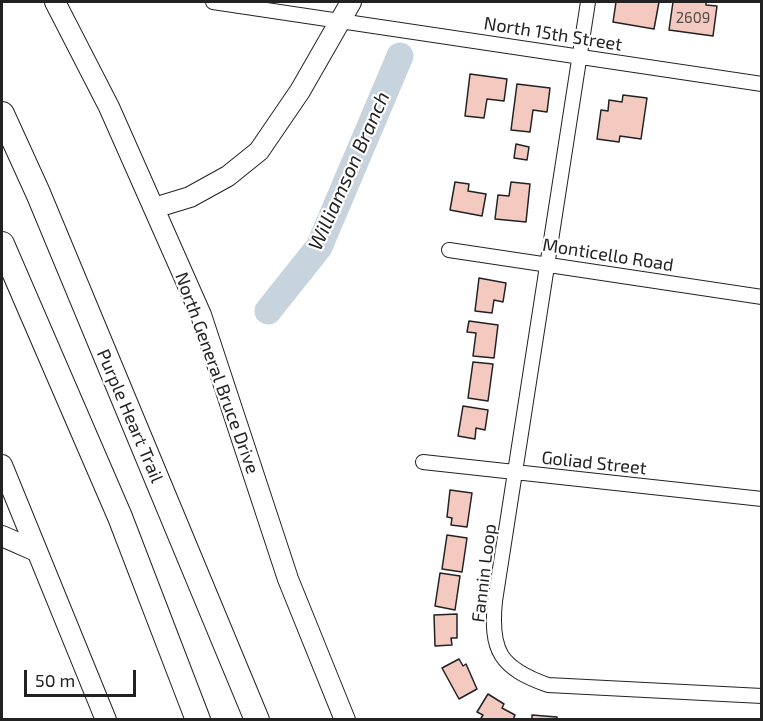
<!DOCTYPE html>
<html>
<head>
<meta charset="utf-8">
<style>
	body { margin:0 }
	#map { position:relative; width:763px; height:721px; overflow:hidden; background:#fff; font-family:"Exo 2",sans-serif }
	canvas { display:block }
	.frame { position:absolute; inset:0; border:3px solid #222; pointer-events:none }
	.scale { position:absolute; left:24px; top:670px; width:112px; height:27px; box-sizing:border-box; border:3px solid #222; border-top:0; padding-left:8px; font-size:18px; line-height:21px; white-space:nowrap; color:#222; -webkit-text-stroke:4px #fff; paint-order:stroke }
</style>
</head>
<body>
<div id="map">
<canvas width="763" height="721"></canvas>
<div class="frame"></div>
<div class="scale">50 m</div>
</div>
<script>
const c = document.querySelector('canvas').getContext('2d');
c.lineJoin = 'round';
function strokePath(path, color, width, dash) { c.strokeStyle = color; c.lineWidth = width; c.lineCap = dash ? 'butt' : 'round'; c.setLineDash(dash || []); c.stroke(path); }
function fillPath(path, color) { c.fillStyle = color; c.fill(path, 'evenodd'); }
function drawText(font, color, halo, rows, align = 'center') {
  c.font = font + ' "Exo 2",sans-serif'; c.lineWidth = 4.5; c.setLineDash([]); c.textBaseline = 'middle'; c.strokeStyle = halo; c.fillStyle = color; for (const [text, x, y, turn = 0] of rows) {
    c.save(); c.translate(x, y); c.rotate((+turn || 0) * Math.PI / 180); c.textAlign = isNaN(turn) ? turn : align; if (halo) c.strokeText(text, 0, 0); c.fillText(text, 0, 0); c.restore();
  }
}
const river = new Path2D(`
	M268,311L319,247L400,56`);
const building = new Path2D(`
	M616,2H659L654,29L613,22Z
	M673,2H706V5L717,6L713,36L669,30Z
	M470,74L507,79L504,101L487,99L484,118L465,116Z
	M517,84L550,88L547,112L533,110L530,132L511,130Z
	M623,95L647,98L641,139L620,136L619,142L597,139L601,110L608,111L609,100L622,102Z
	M516,144L529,147L527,160L514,158Z
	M455,182L469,184L468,191L486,194L482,216L450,210Z
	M511,182L530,184L526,222L495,219L498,195L509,196Z
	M479,278L506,283L503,302L494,300L492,313L475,311Z
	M469,321L498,325L494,358L473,356L476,333L467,332Z
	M473,362L493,364L488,401L468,398Z
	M463,406L488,410L485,430L476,428L475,439L458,436Z
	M450,490L472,493L467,527L451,525L452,518L447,517Z
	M447,535L467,538L462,572L442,569Z
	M440,573L460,576L455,610L435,606Z
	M457,614V638H451L452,645L435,646L434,615Z
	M459,659L463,666L466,664L477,689L459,699L442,668Z
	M488,694L504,704L502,708L515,715L513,720H480L483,715L477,712Z
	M532,715L557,717V720H532Z`);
const street = new Path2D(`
	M213,2L762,84
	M588,2L495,601C490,651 500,668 548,685L762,696
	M449,250L762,297
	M423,462L762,499`);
const secondary = new Path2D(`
	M55,2L109,107L201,315L288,579L345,720
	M154,208L190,197L228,176L259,151L300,91L351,2
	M2,465L106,720
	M2,536L36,551`);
const highway = new Path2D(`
	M2,114L38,193L257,720
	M2,244L120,517L198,720`);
const numberNames = [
	["2609",693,18]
];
const streetNames = [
	["North 15th Street",553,34,9],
	["Monticello Road",608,255,9],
	["North General Bruce Drive",217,373,70],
	["Purple Heart Trail",130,416,67],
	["Goliad Street",594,463,6],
	["Fannin Loop",484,573,-83]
];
const waterNames = [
	["Williamson Branch",349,171,-66]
];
strokePath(river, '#c7d3dd', 27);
fillPath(building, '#f3c9c0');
strokePath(building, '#222', 1.5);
strokePath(street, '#222', 16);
strokePath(secondary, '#222', 22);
strokePath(highway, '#222', 26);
strokePath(street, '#fff', 14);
strokePath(secondary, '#fff', 20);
strokePath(highway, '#fff', 24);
drawText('15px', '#564c4a', null, numberNames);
drawText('18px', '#222', '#fff', streetNames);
drawText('italic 20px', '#222', '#fff', waterNames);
</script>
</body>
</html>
